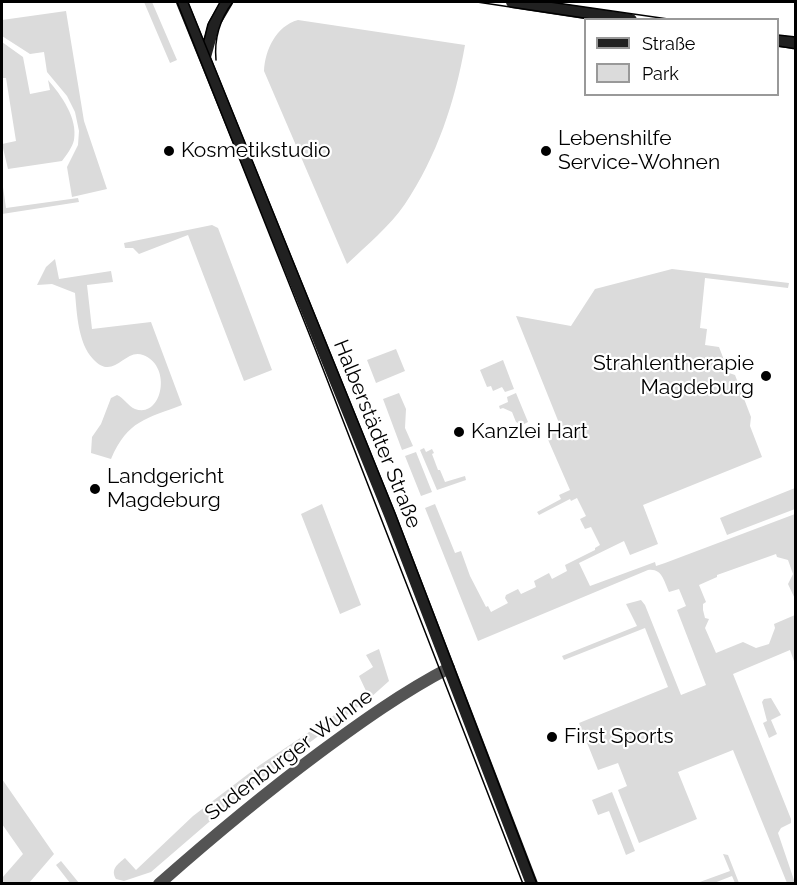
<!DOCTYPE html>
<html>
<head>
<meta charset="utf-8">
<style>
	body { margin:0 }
	#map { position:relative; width:797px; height:885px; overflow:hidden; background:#fff; font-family:Raleway,sans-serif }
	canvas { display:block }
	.frame { position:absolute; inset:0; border:3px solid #000; pointer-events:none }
	.legend { position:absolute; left:584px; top:18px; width:195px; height:78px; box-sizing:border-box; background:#fff; border:2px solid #999; margin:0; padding:8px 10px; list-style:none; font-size:18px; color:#000 }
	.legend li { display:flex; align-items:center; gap:12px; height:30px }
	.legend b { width:30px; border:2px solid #999 }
</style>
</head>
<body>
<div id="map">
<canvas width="797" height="885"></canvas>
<div class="frame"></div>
<ul class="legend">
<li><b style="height:8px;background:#212121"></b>Straße</li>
<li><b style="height:16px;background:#dbdbdb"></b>Park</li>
</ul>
</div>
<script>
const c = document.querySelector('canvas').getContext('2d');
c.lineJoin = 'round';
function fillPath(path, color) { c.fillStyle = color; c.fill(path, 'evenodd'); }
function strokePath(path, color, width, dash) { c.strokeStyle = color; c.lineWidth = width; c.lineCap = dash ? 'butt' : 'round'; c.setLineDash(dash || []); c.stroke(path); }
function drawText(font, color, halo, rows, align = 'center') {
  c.font = font + ' Raleway,sans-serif'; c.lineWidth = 4.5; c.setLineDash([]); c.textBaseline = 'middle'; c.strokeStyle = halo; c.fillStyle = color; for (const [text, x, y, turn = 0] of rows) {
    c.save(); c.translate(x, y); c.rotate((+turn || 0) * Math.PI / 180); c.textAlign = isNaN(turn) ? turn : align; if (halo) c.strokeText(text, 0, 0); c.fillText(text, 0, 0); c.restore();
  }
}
const green = new Path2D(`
	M144,2H152L177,60L170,63Z
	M66,11L84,121L107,189L72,197L67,167L78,145L79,131L75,112L67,96L47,72L44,52L30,54L2,36V20Z
	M298,20L465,45C455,102 437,156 405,204C389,227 367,245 347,264L264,71C265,50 276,26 298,20Z
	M2,42L23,57L30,94L50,90L48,80C61,95 78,118 74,140C72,148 67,154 62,161L8,169L2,144L16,141L6,78H2Z
	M2,180L6,208L78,198L79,202L2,214Z
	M212,225L218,228L272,370L244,381L188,235L139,254L133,248H125L124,243Z
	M55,259L59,279L111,271L113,282L87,285L92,329L151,322L182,405C146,419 128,420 111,459L91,453L92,437L101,424L111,398L117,395C124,398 128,406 135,409C162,419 173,366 143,355C124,348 114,382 93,359C78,343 77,314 75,293L52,284L37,285L46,267Z
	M672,269L789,283L788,288L705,278L700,328L707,329L705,345L719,347L729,373L735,375L751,417L750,426L762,457L643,505L658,544L630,555L624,541L579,563L590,586L655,562L656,566L665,563L795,514V599L788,584L793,574L788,560L777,557L776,554L717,575V577L699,585L706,602L703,604V610L705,618L709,619L705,628L716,653L743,642L756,648L769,644L775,628L774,624L795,615V664L790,650L733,674L791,819V823L781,828L778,833L795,883H787L733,750L678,772L697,819L639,843L618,790L627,786L618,763L598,770L579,723L668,687L645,628L564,660L562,656L637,626L626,604L641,600L645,605L681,695L706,685L677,610L686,606L679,589L669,592C664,581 662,568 648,570L478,641L425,508L435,504L455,553L461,551L470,576L486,607L488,606L491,612L508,603L505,598L506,595L518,589L521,594L536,587L534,581L549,573L552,579L567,571L565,565L595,550V548L600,545L591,527L585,529L580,519L586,516L577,498L571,501L570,499L539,515L537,512L561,499L559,495L570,490L546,435L561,428L516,316L571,326L595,289Z
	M396,349L405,371L376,383L367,360Z
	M503,360L514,389L505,392L502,387L493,391L491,386L487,387L480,370Z
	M399,393L406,409L405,428L413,446L402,450L383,399Z
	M516,393L528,422L522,425L516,422L512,412L503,408L500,409L499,406L508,402L507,397Z
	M424,448L426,452L432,449L434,453L432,454L438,470H440L445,482L465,476L466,480L437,490L420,450Z
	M416,452L432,492L421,496L405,456Z
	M795,488V509L727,535L720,518Z
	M322,504L361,605L340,614L301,514Z
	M379,649L389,681L370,698L252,785L151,872L124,881L116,879C110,869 118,864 125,858L136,870L193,816L260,765L367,693L359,676L373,667L366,655Z
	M771,698L781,715L771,720L777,734L769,738L763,723L767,721L762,702L764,699Z
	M2,779L54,854L29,883H2V878L23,854L2,824Z
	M612,792L635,851L626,855L609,811L598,815L592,800Z
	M723,854L728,855L739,883H735L732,876L714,883H697L730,871Z
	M61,861L79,883H70L56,865Z`);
const tertiary = new Path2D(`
	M159,884C211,838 264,794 319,753C361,722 403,692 449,668`);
const secondary = new Path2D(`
	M182,2L390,515L532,884
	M512,2L631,20
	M778,41L796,43
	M205,57L214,24L227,2`);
const tram = new Path2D(`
	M177,2L316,351L523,884
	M188,2L395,513L537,884
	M477,2L597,20
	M550,2L675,20
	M778,35L796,37
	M204,40L208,24L220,2
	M778,46L796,49
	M216,60C214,39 220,19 233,2`);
const markers = [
	[169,151,6,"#000"],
	[546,151,6,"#000"],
	[766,376,6,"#000"],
	[459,432,6,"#000"],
	[95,489,6,"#000"],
	[552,737,6,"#000"]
];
const poiNames = [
	["Lebenshilfe",558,139],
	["Service-Wohnen",558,163],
	["Kosmetikstudio",181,151],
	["Strahlentherapie",754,364,"right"],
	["Magdeburg",754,388,"right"],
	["Kanzlei Hart",471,432],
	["Landgericht",107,477],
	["Magdeburg",107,501],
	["First Sports",564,737]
];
const streetNames = [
	["Halberstädter Straße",377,434,68],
	["Sudenburger Wuhne",289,755,-37]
];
fillPath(green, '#dbdbdb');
strokePath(tertiary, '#545454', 12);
strokePath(secondary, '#212121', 12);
strokePath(tram, '#000', 1.5);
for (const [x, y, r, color] of markers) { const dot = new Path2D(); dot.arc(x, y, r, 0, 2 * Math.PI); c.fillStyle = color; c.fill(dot); strokePath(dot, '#fff', 2); }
drawText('21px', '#000', '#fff', poiNames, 'left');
drawText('21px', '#000', '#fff', streetNames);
</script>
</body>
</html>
